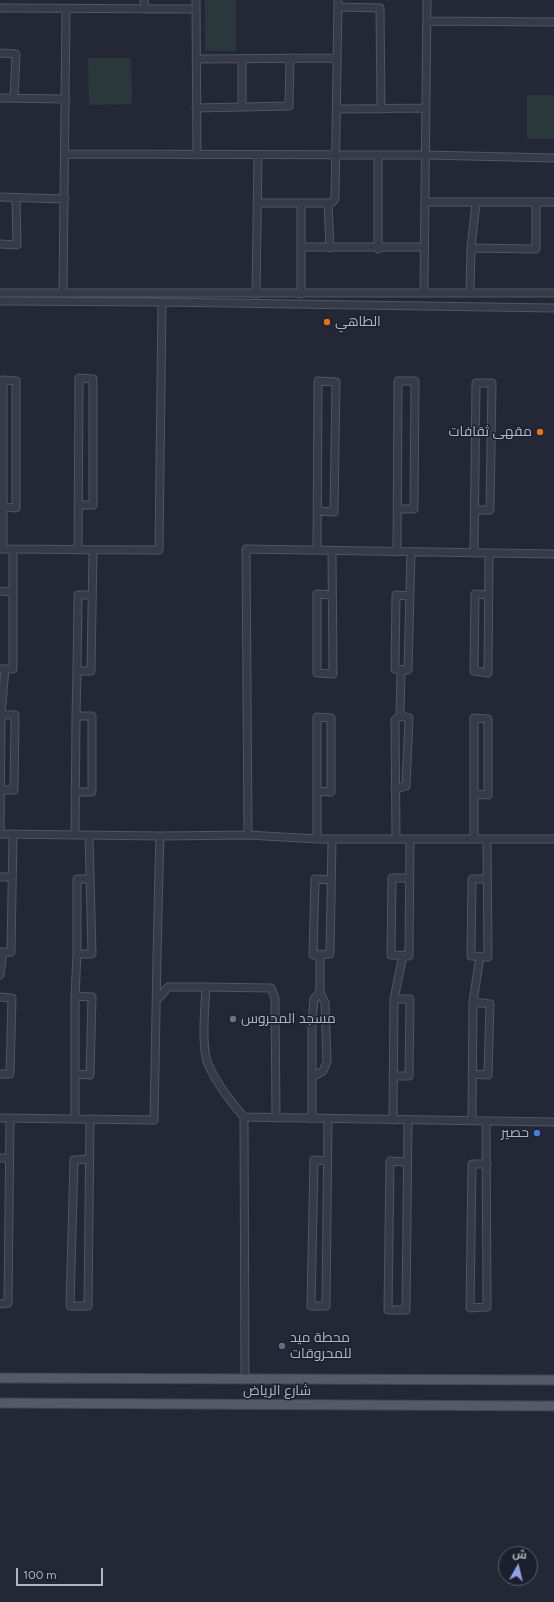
<!DOCTYPE html>
<html>
<head>
<meta charset="utf-8">
<style>
	body { margin:0 }
	#map { position:relative; width:554px; height:1602px; overflow:hidden; background:#242836; font-family:Figtree,Cairo,sans-serif }
	canvas { display:block }
	.north { position:absolute; left:498px; top:1546px; width:40px; height:40px; box-sizing:border-box; background:#1d202c; border:1px solid #595c68; border-radius:50%; rotate:8deg; font-size:11px; font-weight:700; line-height:16px; text-align:center; color:#b2b5c3 }
	.north::after { content:''; display:block; margin:auto; width:14px; height:18px; background:#91a1e9; clip-path:polygon(50% 0,100% 100%,50% 72%,0 100%) }
	.scale { position:absolute; left:16px; top:1568px; width:87px; height:18px; box-sizing:border-box; border:2px solid #b2b5c3; border-top:0; padding-left:5px; font-size:12px; line-height:14px; white-space:nowrap; color:#b2b5c3; -webkit-text-stroke:3px #1d202c; paint-order:stroke }
</style>
</head>
<body>
<div id="map">
<canvas width="554" height="1602"></canvas>
<div class="north">ش</div>
<div class="scale">100 m</div>
</div>
<script>
const c = document.querySelector('canvas').getContext('2d');
c.lineJoin = 'round';
function fillPath(path, color) { c.fillStyle = color; c.fill(path, 'evenodd'); }
function strokePath(path, color, width, dash) { c.strokeStyle = color; c.lineWidth = width; c.lineCap = dash ? 'butt' : 'round'; c.setLineDash(dash || []); c.stroke(path); }
function drawText(font, color, halo, rows, align = 'center') {
  c.font = font + ' Figtree,Cairo,sans-serif'; c.lineWidth = 3; c.setLineDash([]); c.textBaseline = 'middle'; c.strokeStyle = halo; c.fillStyle = color; for (const [text, x, y, turn = 0] of rows) {
    c.save(); c.translate(x, y); c.rotate((+turn || 0) * Math.PI / 180); c.textAlign = isNaN(turn) ? turn : align; if (halo) c.strokeText(text, 0, 0); c.fillText(text, 0, 0); c.restore();
  }
}
const green = new Path2D(`
	M205,0H236V51H205Z
	M88,58H131L132,104L89,105Z
	M527,95H554V139H527Z`);
const minor = new Path2D(`
	M144,0L145,9
	M196,0L197,155
	M338,7L380,8L381,109
	M0,8L195,9
	M427,21L554,22
	M0,53L16,54L14,98
	M196,59L337,58
	M242,59V107
	M0,98L66,99
	M196,108L289,106L290,58
	M337,109L426,108
	M65,154L426,155L554,158
	M0,197L65,199
	M425,202H554
	M257,203H331L335,199L338,0
	M301,203V294
	M328,203L330,248
	M0,244L17,245L16,198
	M301,247H424
	M471,248L536,249V203
	M378,249V156
	M424,292L427,0
	M0,293H554
	M63,293L66,9
	M470,293L471,248L476,203
	M256,294L258,155
	M0,301L162,302L554,308
	M0,549L159,550L162,302
	M3,549V380L16,381V508L3,507
	M78,550L79,378L93,379V505H78
	M317,550L318,381L336,382L334,512L317,511
	M332,551L333,674L317,673V594L332,595
	M397,552L398,381H415L414,509H398
	M474,553L476,383H492L490,510H475
	M554,554L246,549L248,835L317,839H554
	M0,591L13,592
	M92,595H78L77,671H91L93,550
	M489,595L475,594L474,671L488,673L489,553
	M410,596L396,595L395,669L408,670L411,552
	M0,669H13V549
	M1,715L5,669
	M76,716L77,671
	M400,716L401,670
	M395,789L406,786L409,718L400,716L395,720L396,839
	M0,834L160,836C157,930 156,1025 154,1120L0,1118
	M0,834L1,715H15L14,790H0
	M75,835L76,716H92V792H75
	M89,835L92,954H77V879H90
	M160,836L248,835
	M317,839V717L331,718V792L317,791
	M474,839V718L488,719V795L474,794
	M487,839L488,957L471,956L472,879H487
	M0,877H12
	M409,878H392L391,955L409,956L410,839
	M332,880L315,879L313,955L330,954L332,839
	M0,952H11L13,834
	M0,975L3,952
	M206,987L271,988L275,998L276,1118
	M75,996L77,954
	M0,997L12,998L10,1074H0
	M394,999L403,955
	M157,1000L168,987H206C205,1006 201,1047 208,1064C217,1084 230,1101 244,1117
	M473,1002L480,956
	M312,1077L323,1071L327,1062L325,1003L320,992
	M75,1119V996L92,997L90,1075L75,1074
	M312,1119V1021L314,999L320,992V954
	M393,1120L394,999H410L409,1076H393
	M472,1121L473,1002L490,1004L488,1075L472,1074
	M486,1121L487,1307L470,1308L472,1164H487
	M0,1158H9
	M89,1159L74,1160L70,1306H88L90,1119
	M328,1161L314,1160L311,1306H326L328,1119
	M407,1162L390,1161L388,1310H406L408,1120
	M0,1304L8,1303L10,1118
	M245,1379L244,1117L554,1122`);
const major = new Path2D(`
	M0,1378L554,1380
	M0,1403L554,1406`);
const markers = [
	[327,322,4,"#e8710a"],
	[540,432,4,"#e8710a"],
	[233,1019,4,"#6b7280"],
	[537,1133,4,"#3f7fe0"],
	[282,1346,4,"#5c6f8a"]
];
const poiNames = [
	["الطاهي",335,322],
	["مقهى ثقافات",532,432,"right"],
	["مسجد المحروس",241,1019],
	["حصير",529,1133,"right"],
	["محطة ميد",290,1338],
	["للمحروقات",290,1354]
];
const streetNames = [
	["شارع الرياض",277,1391]
];
fillPath(green, '#2a383b');
strokePath(minor, '#525562', 9);
strokePath(major, '#414450', 11);
strokePath(minor, '#373b47', 7);
strokePath(major, '#565967', 9);
for (const [x, y, r, color] of markers) { const dot = new Path2D(); dot.arc(x, y, r, 0, 2 * Math.PI); c.fillStyle = color; c.fill(dot); strokePath(dot, '#1d202c', 1.5); }
drawText('14px', '#b2b5c3', '#1d202c', poiNames, 'left');
drawText('14px', '#b2b5c3', '#1d202c', streetNames);
</script>
</body>
</html>
